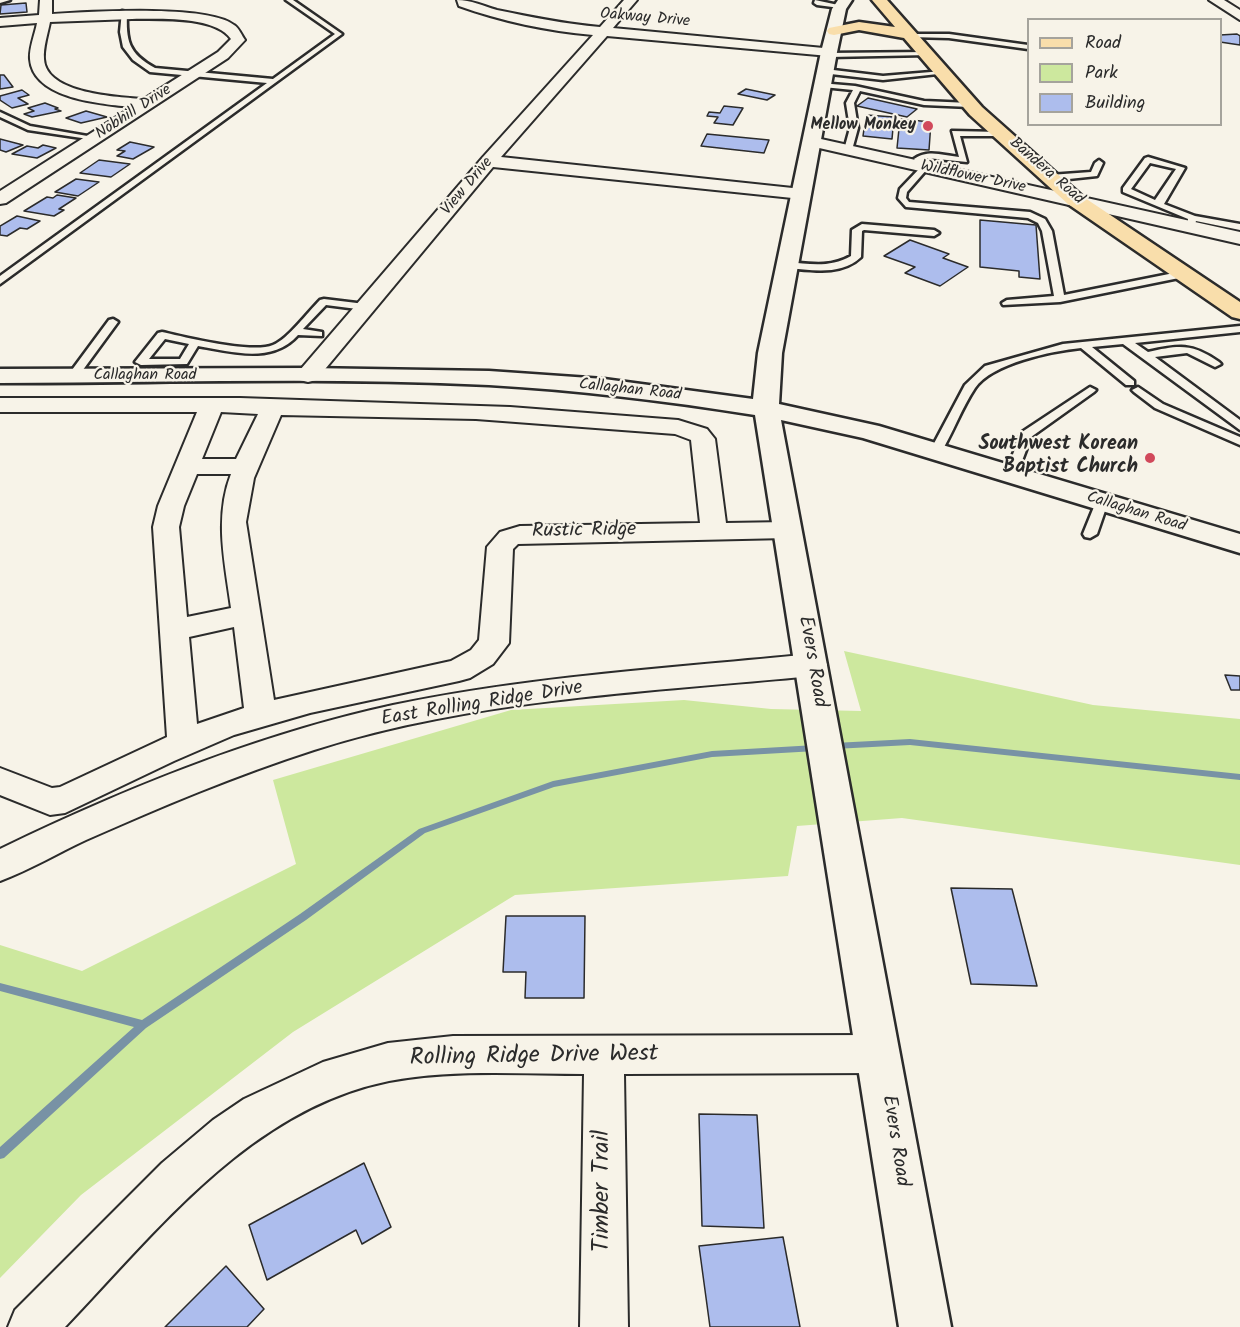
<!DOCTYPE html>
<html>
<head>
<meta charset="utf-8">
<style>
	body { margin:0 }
	#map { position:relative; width:1240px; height:1327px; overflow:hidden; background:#f7f3e8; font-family:Kalam,sans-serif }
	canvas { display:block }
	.legend { position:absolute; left:1027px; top:18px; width:195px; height:108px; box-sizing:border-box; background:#f7f3e8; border:2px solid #a5a39c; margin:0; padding:8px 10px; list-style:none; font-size:18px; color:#2b2b2b }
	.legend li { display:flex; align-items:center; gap:12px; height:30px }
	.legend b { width:30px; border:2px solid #a5a39c }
</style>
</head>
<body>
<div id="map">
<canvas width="1240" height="1327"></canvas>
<ul class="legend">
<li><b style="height:8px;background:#f9deab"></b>Road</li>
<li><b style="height:16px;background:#cde89e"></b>Park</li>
<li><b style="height:16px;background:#adbded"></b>Building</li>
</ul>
</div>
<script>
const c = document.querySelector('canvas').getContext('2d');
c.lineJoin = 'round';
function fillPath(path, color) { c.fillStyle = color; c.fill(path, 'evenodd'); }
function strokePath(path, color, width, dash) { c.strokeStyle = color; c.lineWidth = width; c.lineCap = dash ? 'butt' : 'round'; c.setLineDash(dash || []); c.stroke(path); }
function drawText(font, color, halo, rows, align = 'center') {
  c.font = font + ' Kalam,sans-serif'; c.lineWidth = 4.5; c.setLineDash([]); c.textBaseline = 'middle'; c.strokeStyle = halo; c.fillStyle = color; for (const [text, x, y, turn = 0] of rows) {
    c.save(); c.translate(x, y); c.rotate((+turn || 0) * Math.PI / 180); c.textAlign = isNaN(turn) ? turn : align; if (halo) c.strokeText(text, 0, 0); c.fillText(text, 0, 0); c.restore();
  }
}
const green = new Path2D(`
	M844,651L1093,705L1240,719V865L902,818L797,826L788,876L515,895L293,1032L81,1195L0,1278V945L82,971L296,864L273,780L511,710L684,700L771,709L861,711Z`);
const stream = new Path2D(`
	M910,739L1240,774V780L910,745L834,749L831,748L830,746L831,744L834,743Z
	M816,745L819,746L820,748L819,750L816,751L712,757L554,787L425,833L306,920L146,1028L4,1158L0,1159V1147L134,1027L0,991V983L142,1020L300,914L419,829L553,781L712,751Z`);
const building = new Path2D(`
	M26,3L27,12L0,14L1,5Z
	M1237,34L1240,36V45L1220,42V35Z
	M0,75H4L13,87L0,89Z
	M746,89L775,95L767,100L738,94Z
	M22,90L29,95L18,98L28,104L12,108L0,100V96Z
	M868,98L917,109L907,117L857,106Z
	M45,103L58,108L55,109L61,111L32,117L24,114L34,111L28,108Z
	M724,106L743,108L733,125L714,123L718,117L707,116L709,112L720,113Z
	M86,111L107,117L81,123L66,118Z
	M866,115L894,117L892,139L863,136Z
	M900,119L931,122L929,150L897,148Z
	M707,134L769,140L764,153L701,146Z
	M0,139L23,145L6,152L0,150Z
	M130,142L154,147L133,159L117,156L125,151L117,150Z
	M43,145L56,148L37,158L12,154L27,146L38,148Z
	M99,160L130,164L111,177L80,173Z
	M76,179L99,182L78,196L55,192Z
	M57,195L76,198L59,209L64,210L54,216L24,211L47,197L53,198Z
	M17,216L40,221L27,229L20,228L7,236L0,235V226Z
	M980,220L1036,225L1040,279L1019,277V271L980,267Z
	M910,240L949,254L943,258L968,267L940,286L905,273L915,267L884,256Z
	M1225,675L1240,676V690H1231Z
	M951,888L1012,889L1037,986L971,984Z
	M506,916H585L584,998H525L526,972H503Z
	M699,1114L757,1115L764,1228L702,1226Z
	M364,1163L391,1227L362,1244L356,1230L267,1280L249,1225Z
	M783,1237L800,1327H710L699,1246Z
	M226,1266L264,1309L247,1327H165Z`);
const service = new Path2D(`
	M0,0H10L0,3Z
	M286,0H293L342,34L0,284V276L267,83L150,72L133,60L123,47L120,32L122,11L127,12C126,41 128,53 155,68L273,79L335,34Z
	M815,0L843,6L840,8L817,5L814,3Z
	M911,34H949L1028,45V49L949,38L909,37Z
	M927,52L929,55L829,57L825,55L829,53Z
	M825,69L883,76L943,71L947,73L883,80L822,73Z
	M820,83L855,86L924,101L970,103L974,105L970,107L924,105L860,91L854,103L858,128L852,150L848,152L844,150L850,128L846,103L853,90L823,87Z
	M0,112L30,126L99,138L95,140L28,130L0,117Z
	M952,131L1001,132L1005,134L1001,136H960L967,162L927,158L923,160L928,168L907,192L906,198L909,202L1030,212L1045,219L1052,231L1064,295L1184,271L1189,274L1184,277L1060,302L1003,305L1002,303L1007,300L1054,296L1042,231L1038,223L1028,218L906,207L898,198L900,189L920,168L914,159C927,149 943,155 959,157Z
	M1148,157L1185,168L1164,204L1195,216L1240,224V230L1196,221L1193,229H1187L1188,219L1123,192V188L1145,158ZM1150,163L1176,169L1155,200L1131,189Z
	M1099,160L1103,163L1097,176L1050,181L1046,178L1050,175L1091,172L1095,163Z
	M862,224L934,230L939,233L934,236L864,230L862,231L861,257C841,276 812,270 787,268L782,265L787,262C810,264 830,268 851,256L852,230Z
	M324,299L365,304L370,307L365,310L326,305L303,329L322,332V336L298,335C272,364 233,352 198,346L187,364L141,365L135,362L158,333L162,332C185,337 252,354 273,345C288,339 308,312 320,300ZM165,339L189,344L180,359H149Z
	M113,319L118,322L77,378H69V374L109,320Z
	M1240,326V332L1135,343L1148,352C1179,345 1192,343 1219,362L1221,364L1215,367L1187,353L1155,357L1240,420V430L1123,344L1092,347L1134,381V385H1126L1081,348C1052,351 992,363 975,388C961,409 953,433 940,454L936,455L930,451L965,385L985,366L1063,344Z
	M1090,387L1096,390L1094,392L1031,437L1017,474L1015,477H1007L1005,474L1022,432Z
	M1138,387L1163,404L1240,437V445L1155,408L1134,392L1132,390Z
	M1102,498L1108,502L1097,534L1090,538L1085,537L1083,534L1096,502Z`);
const minor = new Path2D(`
	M40,0H52V14C88,12 207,4 234,25C239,28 242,36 245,40L228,58L6,203L0,204V191L132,107C102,104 33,99 30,59C29,48 35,34 37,23L0,26V18L39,15ZM132,19C159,19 215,16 231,39L218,52L144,99C118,97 46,94 44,59C43,47 48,33 50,22Z
	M457,0C471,0 483,6 497,10C531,17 565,24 600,27L624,0H637L613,28L834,49L836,52L834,55L829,56L607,36L501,157L802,189L808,190L811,194L808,198L802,199L493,167L316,380L308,382L300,380L297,375L300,370L483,157L593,35C548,31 501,21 459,6Z
	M1209,0H1224L1240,10V20Z
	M812,137L1240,232V244L806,145L804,142L806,139Z
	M0,398H240L510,407L678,420L707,429L715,439L726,523L787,522L796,524L800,530L796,536L787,538L518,544L513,549L509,643L493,664L470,678L459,681L310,713L234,735L174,761L65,813L50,815L0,795V768L52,788L60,787L167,737L153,527L158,506L197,412H0ZM221,412L258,414L236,459H202ZM281,415L476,419L675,434L691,440L700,523L520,526L500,532L487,547L479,640L471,650L451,661L274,700L246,522L254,478ZM197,474H231C214,518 225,563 231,608L187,617L179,527L184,506ZM234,627L244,708L197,724L189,637Z
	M812,654L823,657L827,665L823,673L812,676C646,692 474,699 314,750C236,775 161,807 86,840C58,853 30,870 0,881V849L2,848C126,788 259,734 393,705C531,676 672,668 812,654Z
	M879,1035L893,1041L899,1054L893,1067L879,1073L624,1074L628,1327H580L584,1074C519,1074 452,1069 389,1081C250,1109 157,1231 65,1327H8L15,1310L162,1163L213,1120L244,1099L323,1062L388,1043L453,1036Z`);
const secondary = new Path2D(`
	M838,0H852L846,9L837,52L782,353L779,404L879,426L1240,534V553L863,438L781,420L951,1327H899L755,415C667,401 578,390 489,385C327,377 163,383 0,383V369L308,368L489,371L604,379L753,399L758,353L821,52L832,9Z`);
const primary = new Path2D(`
	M872,0H887L982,107L1082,196L1240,302V319L1232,317L1068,204L970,115L904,38L859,30L834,35L829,34L827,31L829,28L859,22L895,27Z`);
const markers = [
	[928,126,6,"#d1495b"],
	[1150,458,6,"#d1495b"]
];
const farStreetnames = [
	["Oakway Drive",645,19,5],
	["Nobhill Drive",134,113,-33],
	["Bandera Road",1046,172,41],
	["Wildflower Drive",973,178,12],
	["View Drive",468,187,-50],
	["Callaghan Road",145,376],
	["Callaghan Road",630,391,6],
	["Callaghan Road",1136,513,17]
];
const farPoinames = [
	["Mellow Monkey",916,126]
];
const poiNames = [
	["Southwest Korean",1138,446],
	["Baptist Church",1138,469]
];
const streetNames = [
	["Rustic Ridge",584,532,-1],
	["Evers Road",811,662,80],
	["East Rolling Ridge Drive",482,705,-9],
	["Evers Road",894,1141,81]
];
const nearStreetnames = [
	["Rolling Ridge Drive West",534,1058,-1],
	["Timber Trail",604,1191,-90]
];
fillPath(green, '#cde89e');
fillPath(stream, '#7892a5');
fillPath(building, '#adbded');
strokePath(building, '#2b2b2b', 1.5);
strokePath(service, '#2b2b2b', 5);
strokePath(minor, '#2b2b2b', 4);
strokePath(secondary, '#2b2b2b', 5);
strokePath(primary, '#2b2b2b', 5);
fillPath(service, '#f7f3e8');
fillPath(minor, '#f7f3e8');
fillPath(secondary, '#f7f3e8');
fillPath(primary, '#f9deab');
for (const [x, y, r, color] of markers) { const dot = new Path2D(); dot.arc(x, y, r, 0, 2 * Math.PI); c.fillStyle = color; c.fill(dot); strokePath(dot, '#f7f3e8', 2); }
drawText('16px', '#2b2b2b', '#f7f3e8', farStreetnames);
drawText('bold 16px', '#2b2b2b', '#f7f3e8', farPoinames, 'right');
drawText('bold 20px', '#2b2b2b', '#f7f3e8', poiNames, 'right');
drawText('20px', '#2b2b2b', '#f7f3e8', streetNames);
drawText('24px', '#2b2b2b', '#f7f3e8', nearStreetnames);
</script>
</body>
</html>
